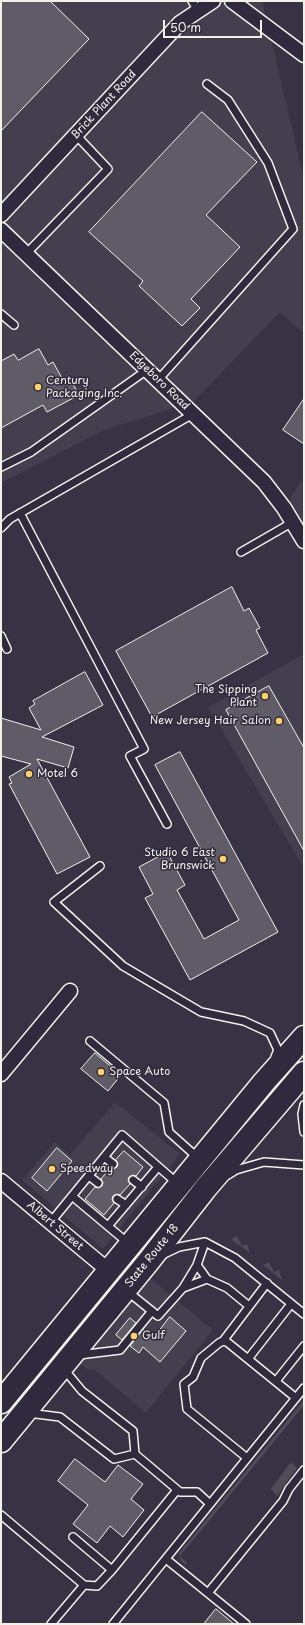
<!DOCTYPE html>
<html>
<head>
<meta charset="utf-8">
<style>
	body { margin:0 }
	#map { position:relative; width:305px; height:1625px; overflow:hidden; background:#373244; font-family:"Playpen Sans",sans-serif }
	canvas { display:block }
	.frame { position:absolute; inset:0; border:2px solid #f4f1e8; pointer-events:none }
	.scale { position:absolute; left:163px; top:20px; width:99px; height:18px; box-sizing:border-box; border:2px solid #f4f1e8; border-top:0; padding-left:5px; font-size:12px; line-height:14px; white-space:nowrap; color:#f4f1e8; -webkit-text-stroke:3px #2f2a3d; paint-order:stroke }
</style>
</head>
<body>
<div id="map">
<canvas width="305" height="1625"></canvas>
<div class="frame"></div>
<div class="scale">50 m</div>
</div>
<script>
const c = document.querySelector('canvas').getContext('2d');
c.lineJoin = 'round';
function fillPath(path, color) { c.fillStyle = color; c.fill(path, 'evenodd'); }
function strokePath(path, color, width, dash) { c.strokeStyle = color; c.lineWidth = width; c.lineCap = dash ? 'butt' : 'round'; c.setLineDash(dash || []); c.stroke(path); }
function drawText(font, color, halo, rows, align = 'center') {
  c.font = font + ' "Playpen Sans",sans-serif'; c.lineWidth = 3; c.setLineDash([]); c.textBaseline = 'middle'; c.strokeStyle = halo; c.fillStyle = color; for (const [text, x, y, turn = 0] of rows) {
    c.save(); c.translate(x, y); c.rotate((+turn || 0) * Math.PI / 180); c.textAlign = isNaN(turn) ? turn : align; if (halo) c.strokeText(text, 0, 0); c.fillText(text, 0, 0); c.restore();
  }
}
const built = new Path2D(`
	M1,1H262L303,175H304V334L280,312L194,401L102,431L1,483Z
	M304,476V528L288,502Z
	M304,654V868L208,707Z
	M115,1102L180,1154L104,1248H102L22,1180L55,1142L70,1155Z
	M150,1278L213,1330L146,1413L95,1370L87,1369L80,1364Z`);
const green = new Path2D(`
	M237,1236L242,1246L247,1244L250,1253L231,1239Z
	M269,1262L274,1272L279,1270L282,1280L263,1265Z
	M304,1400V1405L180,1556L187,1563L185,1565L180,1559L179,1553Z
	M291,1462L297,1468L277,1496L271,1489Z`);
const building = new Path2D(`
	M1,1H50L89,39L1,131Z
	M202,112L257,162L206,215L240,247L191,299L200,308L182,326L139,286L143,281L89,232Z
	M39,349L48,365L53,362L63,380L69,377L79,395L47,412L43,405L1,428V361L14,354L18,360Z
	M304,399V444L283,430Z
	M232,587L244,611L249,608L260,628L256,630L268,653L152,717L116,651Z
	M85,672L103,705L42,737L74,747L68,768L37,759L90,857L57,874L9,784L12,783L9,777L31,764L1,756V718L41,730L29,708L35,704L33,701Z
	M269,686L304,748V851L226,710Z
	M180,752L278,932L190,980L145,898L153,894L139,867L167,852L185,885L177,890L204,939L239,920L155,765Z
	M95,1053L121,1075L108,1091L81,1069Z
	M57,1148L72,1161L47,1191L32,1178Z
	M124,1151L143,1167L136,1176L133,1175L129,1177L128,1180L130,1184L120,1195L117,1194L113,1196L112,1199L114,1203L104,1215L85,1199L95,1187L98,1188L102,1186L103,1183L101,1179L110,1168L113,1169L117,1167L118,1164L116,1160Z
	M170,1317L186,1331L160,1362L143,1347L139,1353L130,1346L143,1329L153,1338Z
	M130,1318L136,1323L122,1340L116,1335Z
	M75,1459L105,1482L118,1465L143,1484L131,1499L144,1510L123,1537L110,1526L97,1543L73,1524L88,1505L58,1481Z
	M216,1609L234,1624H204Z`);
const service = new Path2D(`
	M192,1L198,11
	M26,254L108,169L76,135
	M1,314L14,325
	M158,380L293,229L268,163L228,100L207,84
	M1,467L31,452L147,370
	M20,513L144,749L130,756L167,824
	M1,528L10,519L193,414
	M241,552L293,522
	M1,636L7,649
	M100,866L54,902L123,966L201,1012L244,1021L270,1033L278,1050L275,1057
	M90,1041L164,1103L169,1132L198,1158
	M304,1105L302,1114L304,1132
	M104,1157L113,1164
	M228,1175L236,1170L264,1162L304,1165
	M89,1176L98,1183
	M133,1180L142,1187
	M72,1196L128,1243
	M117,1199L126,1205
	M50,1223L122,1135L177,1183
	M108,1226L158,1167
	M162,1255L179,1247L205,1242L235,1258L304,1314
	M197,1265L207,1279
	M183,1288L207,1279L227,1288L249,1306
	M127,1291L158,1316L183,1288L197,1265L205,1242
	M223,1341L267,1283
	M79,1355L120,1350L152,1311
	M248,1359L291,1304
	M63,1368L82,1391L133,1431L135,1454L180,1492H197L210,1504
	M276,1381L304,1346
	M28,1413L60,1417L114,1459L135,1454
	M247,1458L187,1409L184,1384L193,1377L201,1358L219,1343L223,1341L227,1342L296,1398
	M1,1515L84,1585
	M73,1537L112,1570L177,1490
	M166,1559L246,1624
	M208,1593L283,1501L289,1489L304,1470
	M51,1624L84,1585L97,1586L112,1570
	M113,1624L304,1388`);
const minor = new Path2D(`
	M232,1L304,55
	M1,215L180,23L213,1
	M1,230L264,482L284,508L304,541
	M1,1074L70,991
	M1,1181L109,1271`);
const trunk = new Path2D(`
	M1,1402L264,1082L304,1037
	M1,1441L148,1262L205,1189L304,1073`);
const markers = [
	[38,387,4,"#ffd166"],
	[265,696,4,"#ffd166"],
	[279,721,4,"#ffd166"],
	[29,774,4,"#ffd166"],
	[223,859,4,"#ffd166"],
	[101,1072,4,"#ffd166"],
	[52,1169,4,"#ffd166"],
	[134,1336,4,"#ffd166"]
];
const streetNames = [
	["Brick Plant Road",104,105,-47],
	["Edgeboro Road",159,381,44],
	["Albert Street",55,1226,40],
	["State Route 18",152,1256,-51]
];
const poiNames = [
	["Century",46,381],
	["Packaging Inc.",46,394],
	["The Sipping",257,690,"right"],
	["Plant",257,703,"right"],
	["New Jersey Hair Salon",271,721,"right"],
	["Motel 6",37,774],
	["Studio 6 East",215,853,"right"],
	["Brunswick",215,866,"right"],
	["Space Auto",109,1072],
	["Speedway",60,1169],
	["Gulf",142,1336]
];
fillPath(built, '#433f4e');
fillPath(green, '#504b59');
fillPath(building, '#5f5c67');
strokePath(building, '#f4f1e8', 1);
strokePath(service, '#f4f1e8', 10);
strokePath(minor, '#f4f1e8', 17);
strokePath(trunk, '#f4f1e8', 25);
strokePath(service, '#2f2a3d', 7);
strokePath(minor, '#2f2a3d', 14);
strokePath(trunk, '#2f2a3d', 22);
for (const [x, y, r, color] of markers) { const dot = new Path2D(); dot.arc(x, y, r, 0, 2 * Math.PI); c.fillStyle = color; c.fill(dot); strokePath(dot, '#2f2a3d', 1.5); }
drawText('11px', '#f4f1e8', '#2f2a3d', streetNames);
drawText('11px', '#f4f1e8', '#2f2a3d', poiNames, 'left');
</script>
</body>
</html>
